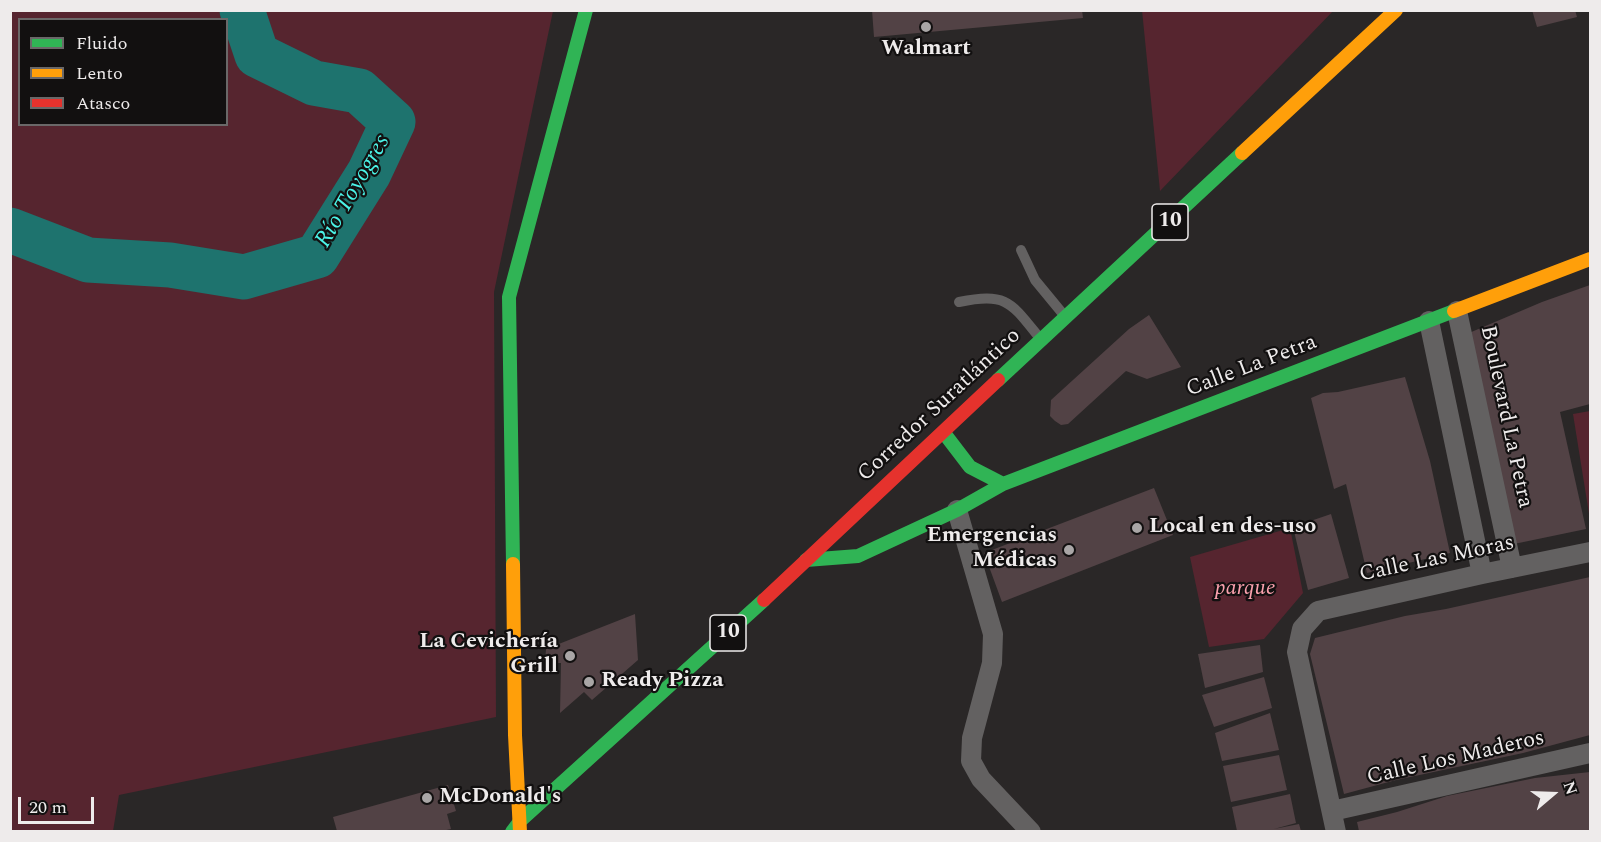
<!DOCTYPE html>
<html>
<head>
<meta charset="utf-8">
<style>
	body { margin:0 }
	#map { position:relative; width:1601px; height:842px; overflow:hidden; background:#2a2727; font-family:Spectral,serif }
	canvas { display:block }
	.frame { position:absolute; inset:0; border:12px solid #eeebeb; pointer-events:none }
	.legend { position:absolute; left:18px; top:18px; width:210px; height:108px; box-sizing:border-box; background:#121010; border:2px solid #6a6868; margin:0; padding:8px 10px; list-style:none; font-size:18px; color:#eeebeb }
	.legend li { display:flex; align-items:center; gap:12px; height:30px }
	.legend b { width:30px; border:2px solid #6a6868 }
	.north { position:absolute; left:1523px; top:764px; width:60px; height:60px; -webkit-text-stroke:4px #121010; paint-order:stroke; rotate:71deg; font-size:16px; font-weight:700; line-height:24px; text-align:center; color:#eeebeb }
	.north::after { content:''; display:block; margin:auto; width:21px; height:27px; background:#eeebeb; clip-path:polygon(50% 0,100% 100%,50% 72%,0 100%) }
	.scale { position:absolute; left:18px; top:797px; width:76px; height:27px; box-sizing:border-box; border:3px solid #eeebeb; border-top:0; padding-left:8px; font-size:18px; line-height:21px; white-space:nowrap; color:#eeebeb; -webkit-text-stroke:4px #121010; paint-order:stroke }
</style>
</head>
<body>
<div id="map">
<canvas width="1601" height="842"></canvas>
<div class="frame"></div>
<ul class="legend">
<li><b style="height:8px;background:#30b455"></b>Fluido</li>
<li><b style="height:8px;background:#ff9f0a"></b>Lento</li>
<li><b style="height:8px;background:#e5322d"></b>Atasco</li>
</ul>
<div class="north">N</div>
<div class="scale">20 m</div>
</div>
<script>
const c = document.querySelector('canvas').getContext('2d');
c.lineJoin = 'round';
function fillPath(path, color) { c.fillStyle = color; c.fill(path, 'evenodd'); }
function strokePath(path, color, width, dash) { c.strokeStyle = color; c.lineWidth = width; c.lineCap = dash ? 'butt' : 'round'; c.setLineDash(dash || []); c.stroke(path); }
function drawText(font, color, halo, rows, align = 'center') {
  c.font = font + ' Spectral,serif'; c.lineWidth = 4.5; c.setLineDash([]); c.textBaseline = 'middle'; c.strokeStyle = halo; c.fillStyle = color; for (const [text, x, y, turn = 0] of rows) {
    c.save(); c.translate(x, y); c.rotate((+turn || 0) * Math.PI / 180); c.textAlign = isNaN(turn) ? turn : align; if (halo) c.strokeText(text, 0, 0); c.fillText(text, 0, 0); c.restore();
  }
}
const green = new Path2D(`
	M1142,10H1333V11L1160,191Z
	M10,11H553L494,292L496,717L119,795L113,831H11ZM20,20H226V124H20Z
	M1590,411V520L1573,414Z
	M1290,528L1303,593L1264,639L1209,647L1190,557Z`);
const river = new Path2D(`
	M10,230L88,260L170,265L244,277L317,256L369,173L393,122L359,91L314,83L257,55L242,10`);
const building = new Path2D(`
	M872,10H1082L1083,18L874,37Z
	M1532,10H1575L1577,17L1537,27Z
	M1590,285V404L1560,412L1586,529L1514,544L1469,333L1542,302Z
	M1149,315L1181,367L1147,379L1126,371L1068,424L1061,425L1055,421L1050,416L1051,400L1129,329Z
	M1405,377L1430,461L1450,553L1367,573L1346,484L1334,489L1311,398L1323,393L1338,392Z
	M1154,488L1173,535L1002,602L984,553Z
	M1331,514L1349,578L1308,590L1293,527Z
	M1590,577V735L1523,753L1396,780L1344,794L1310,654L1315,638L1405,616L1446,609Z
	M635,614L638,660L592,700L584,692L560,713L561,663H545L546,649Z
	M1260,645L1263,672L1205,688L1198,654Z
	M1264,677L1272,708L1214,727L1202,695Z
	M1270,713L1279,750L1222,761L1215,733Z
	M1279,755L1287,790L1231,802L1223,766Z
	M1590,772V831H1359L1357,822L1397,812L1447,796L1535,778Z
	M448,785L456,811L447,814L451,829L442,831H337L333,817Z
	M1290,794L1296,823L1274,829L1299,824L1301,831H1237L1232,807Z`);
const lane = new Path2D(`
	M1021,250L1035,280L1063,314
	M959,302C1006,293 1010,301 1038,336`);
const street = new Path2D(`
	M1457,311L1512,568
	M1429,321L1482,574
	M957,510L993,634L992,663L972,738L971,761L981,779L1031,832
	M1332,811L1590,753
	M1336,832L1297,652L1302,629L1318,611L1482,574L1590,552`);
const fast = new Path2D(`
	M998,380L1242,153
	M944,433L970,467L1003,484L1454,311
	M806,560L858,556L957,510L1003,484
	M513,564L509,297L586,10
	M512,832L521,820L764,600`);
const slow = new Path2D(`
	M1242,153L1396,10
	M1454,311L1590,259
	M513,564L515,735L520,832`);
const jam = new Path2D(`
	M764,600L998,380`);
const markers = [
	[926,27,6,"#a9a6a6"],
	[1137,528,6,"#a9a6a6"],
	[1069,550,6,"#a9a6a6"],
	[570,656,6,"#a9a6a6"],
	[589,682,6,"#a9a6a6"],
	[427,798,6,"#a9a6a6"]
];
const shields = [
	[1170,222,36],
	[728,633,36]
];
const shieldNames = [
	["10",1170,222],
	["10",728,633]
];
const poiNames = [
	["Walmart",926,50,"center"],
	["Local en des-uso",1149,528],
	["Emergencias",1057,537,"right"],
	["Médicas",1057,562,"right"],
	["La Cevichería",558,643,"right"],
	["Grill",558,668,"right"],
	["Ready Pizza",601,682],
	["McDonald's",439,798]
];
const streetNames = [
	["Calle La Petra",1252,367,-21],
	["Corredor Suratlántico",940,406,-43],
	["Boulevard La Petra",1505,417,78],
	["Calle Las Moras",1437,560,-12],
	["Calle Los Maderos",1456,759,-13]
];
const parkNames = [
	["parque",1245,590]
];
const waterNames = [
	["Río Toyogres",354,192,-60]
];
fillPath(green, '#56252f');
strokePath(river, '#1e736e', 45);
fillPath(building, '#524245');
strokePath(lane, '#636161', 10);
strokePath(street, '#636161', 20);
strokePath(fast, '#30b455', 14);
strokePath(slow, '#ff9f0a', 14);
strokePath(jam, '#e5322d', 14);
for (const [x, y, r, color] of markers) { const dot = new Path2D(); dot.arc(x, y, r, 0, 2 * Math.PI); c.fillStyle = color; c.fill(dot); strokePath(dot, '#121010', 2); }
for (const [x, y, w] of shields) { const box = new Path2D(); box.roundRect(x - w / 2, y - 18, w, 36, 4.5); c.fillStyle = '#121010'; c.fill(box); strokePath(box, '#eeebeb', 1.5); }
drawText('bold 21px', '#eeebeb', null, shieldNames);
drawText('bold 22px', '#eeebeb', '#121010', poiNames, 'left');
drawText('22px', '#eeebeb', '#121010', streetNames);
drawText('italic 22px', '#fba1ae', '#121010', parkNames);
drawText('italic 24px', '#4bf3e7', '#121010', waterNames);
</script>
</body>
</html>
